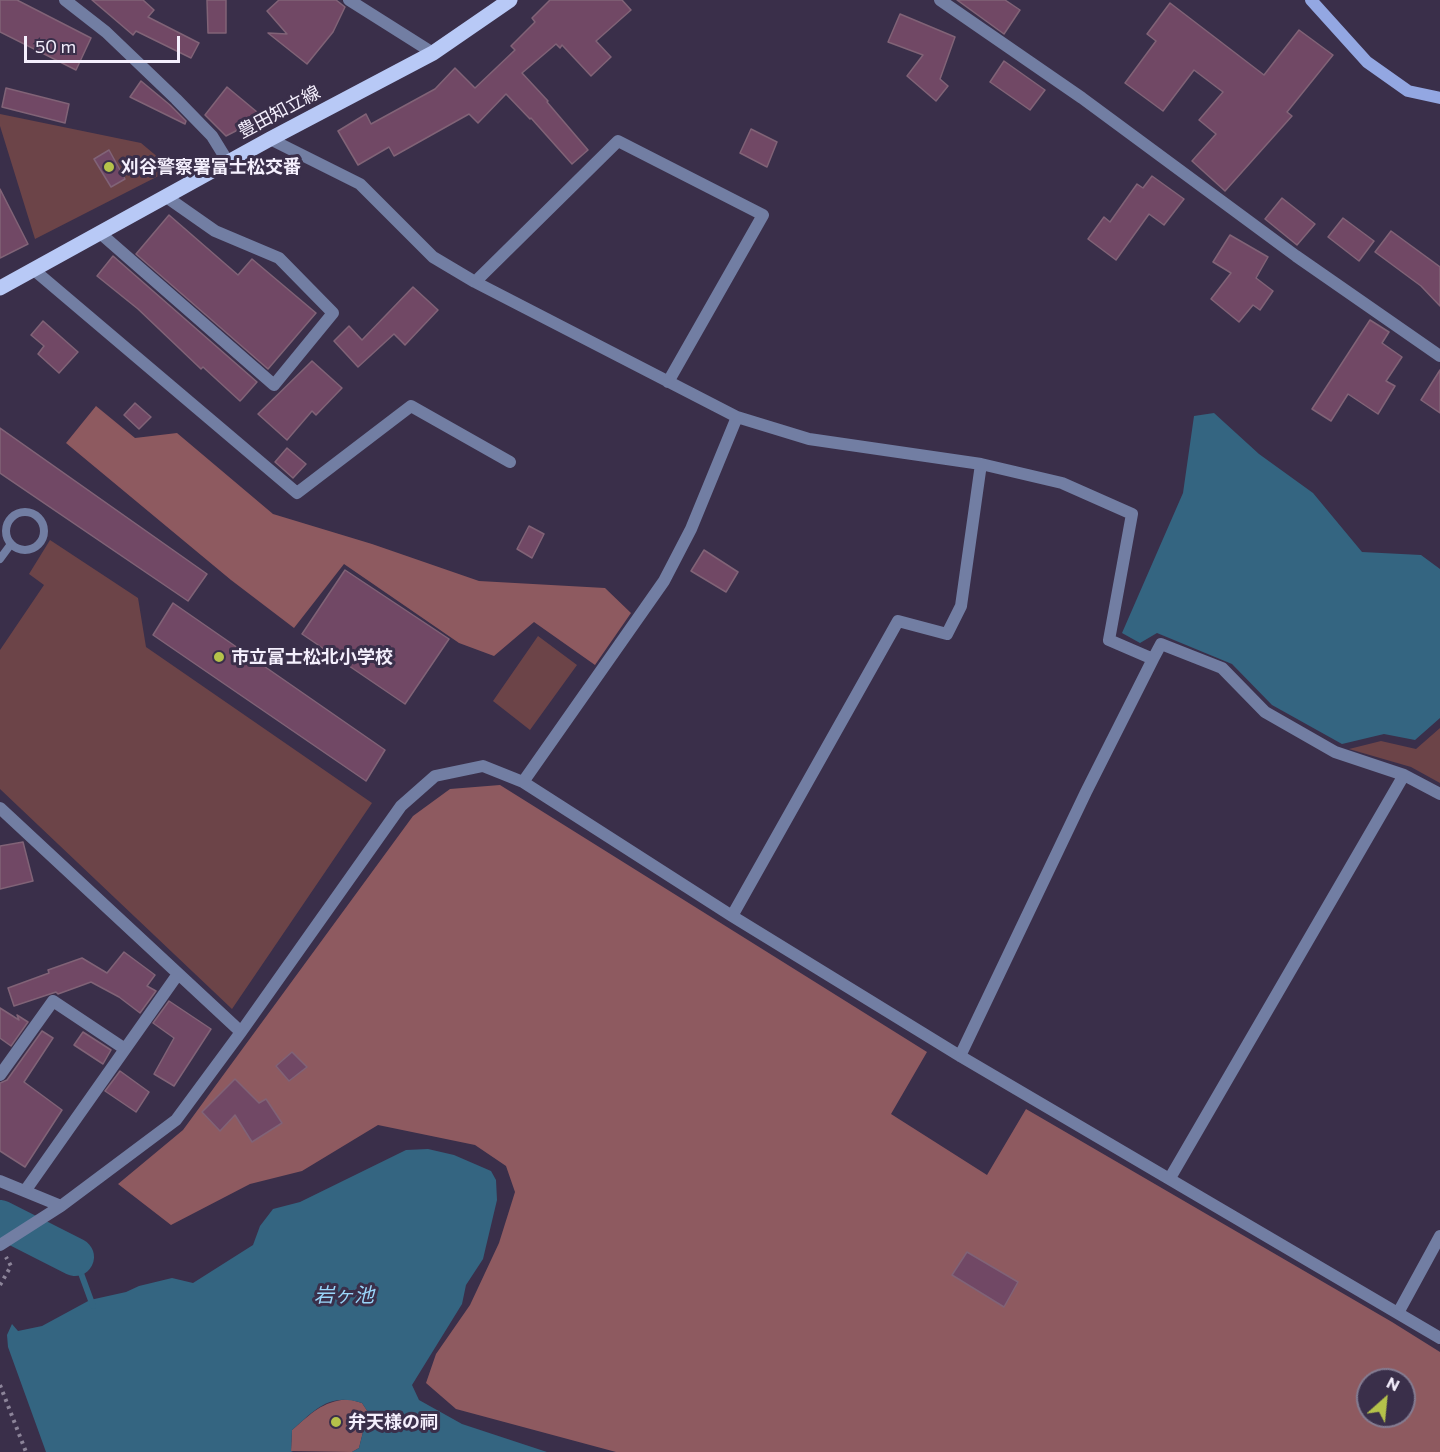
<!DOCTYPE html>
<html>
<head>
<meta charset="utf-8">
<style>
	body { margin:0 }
	#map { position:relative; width:1440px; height:1452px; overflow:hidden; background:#3a2f4a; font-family:Commissioner,sans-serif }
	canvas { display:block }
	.north { position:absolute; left:1356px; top:1368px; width:60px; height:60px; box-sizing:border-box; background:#3a2f4a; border:2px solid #847c92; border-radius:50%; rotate:27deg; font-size:16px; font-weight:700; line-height:24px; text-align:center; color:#f4effd }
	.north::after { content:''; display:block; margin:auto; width:21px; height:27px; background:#b5c24a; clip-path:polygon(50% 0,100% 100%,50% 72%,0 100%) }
	.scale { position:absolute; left:24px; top:36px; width:156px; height:27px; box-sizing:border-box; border:3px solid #f4effd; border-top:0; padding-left:8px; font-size:18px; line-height:21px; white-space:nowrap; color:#f4effd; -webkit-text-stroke:4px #3a2f4a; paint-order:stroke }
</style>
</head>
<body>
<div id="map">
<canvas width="1440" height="1452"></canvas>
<div class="north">N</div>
<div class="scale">50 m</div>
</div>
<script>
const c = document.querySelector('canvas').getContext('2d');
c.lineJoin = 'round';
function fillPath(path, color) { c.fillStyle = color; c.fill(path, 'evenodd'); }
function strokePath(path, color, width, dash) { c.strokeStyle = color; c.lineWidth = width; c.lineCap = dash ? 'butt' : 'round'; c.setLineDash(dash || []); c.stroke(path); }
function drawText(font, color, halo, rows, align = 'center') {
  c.font = font + ' Commissioner,"Noto Sans JP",sans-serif'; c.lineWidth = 6; c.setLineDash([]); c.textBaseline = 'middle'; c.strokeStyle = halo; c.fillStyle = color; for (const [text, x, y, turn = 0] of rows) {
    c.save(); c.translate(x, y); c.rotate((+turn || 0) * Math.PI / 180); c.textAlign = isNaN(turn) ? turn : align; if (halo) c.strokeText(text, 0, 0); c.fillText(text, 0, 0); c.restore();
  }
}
const green = new Path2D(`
	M0,114L141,143L172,169L35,239L0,126Z
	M50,540L138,598L146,647L372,803L232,1009L0,789V650L44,585L29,574Z
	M538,636L577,665L530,730L493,701Z
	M1440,728V783L1411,767L1349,749L1381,741L1416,749Z`);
const forest = new Path2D(`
	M96,406L135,438L177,433L273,514L372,544L479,581L605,588L631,613L595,665L534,622L494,656L459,643L344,564L294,628L231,580L66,443Z
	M500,785L927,1052L891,1114L987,1175L1026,1109L1392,1322L1440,1352V1452H616L456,1409L426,1383L436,1354L470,1305L499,1243L515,1192L506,1166L475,1145L378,1125L302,1171L250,1184L171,1225L118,1184L183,1130L413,816L450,789ZM1368,1380H1404V1416H1368Z
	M348,1399L362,1403L368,1412L359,1448L352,1452L291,1451L292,1430C312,1413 321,1402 348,1399Z`);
const water = new Path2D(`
	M1214,413L1259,454L1313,493L1362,552L1421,555L1440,569V718L1415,740L1384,734L1342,744L1272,705L1232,664L1157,633L1140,643L1122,633L1183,493L1194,416Z
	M428,1149L454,1155L491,1171L496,1180L497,1200L483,1259L466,1285L462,1304L412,1385L419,1400L462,1424L547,1452H352L359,1448L368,1412L362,1403C329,1392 315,1410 292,1430L291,1451L293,1452H46L8,1347L7,1335L12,1324L18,1331L42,1326L90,1300L126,1292L139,1286L172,1278L193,1283L253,1245L260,1226L273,1209L300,1202L406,1150Z`);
const stream = new Path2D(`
	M75,1257L93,1306`);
const river = new Path2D(`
	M0,1219L75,1257`);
const building = new Path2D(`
	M0,0H17L91,38L76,70L0,32Z
	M92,0H143L154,10L148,17L199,43L191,58L136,31L133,35Z
	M207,0H226V33H208Z
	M279,0H336L345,7L333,32L307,64L268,33L287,34L267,11Z
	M550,0H622L631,10L596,41L611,57L591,76L562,45L560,48L556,44L522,73L548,101L547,102L588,150L572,164L531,118L530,119L506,94L478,123L469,114L394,156L389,147L358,165L338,131L366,114L371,124L435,89L455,68L475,88L515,50L511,46L535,22L532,18Z
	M957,0H1005L1020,10L1004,34Z
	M1170,3L1264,75L1299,30L1333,55L1287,112L1292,116L1225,191L1192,161L1216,134L1199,120L1223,92L1194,70L1163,111L1125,83L1156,41L1147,34Z
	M900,14L955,37L940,79L948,86L936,101L907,76L923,55L888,42Z
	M1004,61L1045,90L1030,110L990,82Z
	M141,81L170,105L186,121L185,124L130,97Z
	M227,87L263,117L226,136L205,115Z
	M6,88L69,104L65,123L2,107Z
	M751,129L777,142L767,167L740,153Z
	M109,150L125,179L111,187L94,159Z
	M1152,176L1184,199L1164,225L1149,214L1116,260L1088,239L1104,217L1110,222L1137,184L1143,188Z
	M0,189L28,244L0,258Z
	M1282,198L1315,224L1297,245L1265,219Z
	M169,215L238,275L252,259L316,313L268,369L136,254Z
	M1343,218L1374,241L1359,261L1328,237Z
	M1391,231L1440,267V306L1421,286L1375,252Z
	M1230,235L1268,257L1256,278L1273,291L1260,310L1253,305L1239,322L1211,299L1231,273L1213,262Z
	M113,256L257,382L242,399L240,401L203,367L201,369L138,309L97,276Z
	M413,287L438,310L405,345L394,334L358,367L334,341L349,326L362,340Z
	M1370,320L1389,332L1382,343L1402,357L1386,381L1395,386L1378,414L1348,394L1331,421L1312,409Z
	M43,321L78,352L59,373L38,354L44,346L31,335Z
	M312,361L342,388L316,415L312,411L287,440L258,414Z
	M1440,370V413L1421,400Z
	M135,403L151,417L139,429L124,415Z
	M0,428L207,574L188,601L0,473Z
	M287,448L306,464L293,478L275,462Z
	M529,526L544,534L532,558L517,549Z
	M704,550L738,572L726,592L691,571Z
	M345,570L449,639L405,704L302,634Z
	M173,603L385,750L366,781L153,635Z
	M23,842L33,881L0,889V846Z
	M124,952L155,975L147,986L156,991L140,1013L119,997L91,982L58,994L56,992L14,1006L8,988L49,973L48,970L82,958L107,973Z
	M169,1001L211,1029L174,1086L154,1074L174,1038L153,1023Z
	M0,1008L19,1020L17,1015L28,1022L11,1046L0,1038Z
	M42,1031L53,1038L24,1082L62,1110L25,1167L0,1151V1083L7,1080Z
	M83,1032L111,1050L103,1064L74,1045Z
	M292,1052L307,1067L289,1081L276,1066Z
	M120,1071L149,1092L136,1112L105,1091Z
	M235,1079L259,1103L266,1099L282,1123L252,1142L235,1115L220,1131L202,1112Z
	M967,1252L1018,1282L1004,1307L952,1275Z`);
const path = new Path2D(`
	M0,1285L11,1266L6,1257
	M0,1385L26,1452`);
const service = new Path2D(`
	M6 531a19 19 0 1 1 38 0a19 19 0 1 1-38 0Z
	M0,559L11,544`);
const minor = new Path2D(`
	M65,0L106,32L176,99L212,136L228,162
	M349,0L433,53
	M940,0L1082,98L1296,256L1440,356
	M270,139L360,184L433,257L475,282L737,417L809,439L981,464L1062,483L1132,514L1109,640L1153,659L1161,644L1222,668L1265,712L1335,752L1404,775L1440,794
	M100,233L274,385L333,313L279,258L215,231L165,196
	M34,270L297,493L411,406L510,462
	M475,282L618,141L763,215L668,382
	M523,782L664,581L691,529L737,417
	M0,808L241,1032
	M732,916L898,621L947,634L961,606L981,464
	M960,1056L1086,792L1153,659
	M0,1075L53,1001L125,1049
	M1170,1178L1404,775
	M0,1181L61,1206
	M25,1191L178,974
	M0,1245L61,1206L176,1120L241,1032L401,806L435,776L483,766L523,782L732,916L960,1056L1440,1338
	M1398,1313L1440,1236`);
const secondary = new Path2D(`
	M1311,0L1367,62L1408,91L1440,98`);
const primary = new Path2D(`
	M0,288L270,139L433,53L510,0`);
const markers = [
	[109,167,6,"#b5c24a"],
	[219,657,6,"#b5c24a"],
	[336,1422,6,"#b5c24a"]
];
const streetNames = [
	["豊田知立線",279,112,-28]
];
const poiNames = [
	["刈谷警察署富士松交番",121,167],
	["市立富士松北小学校",231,657],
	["弁天様の祠",348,1422]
];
const waterNames = [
	["岩ヶ池",344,1295]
];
fillPath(green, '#6c4448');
fillPath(forest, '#8e5a60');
fillPath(water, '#346581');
strokePath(stream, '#346581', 6);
strokePath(river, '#346581', 38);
fillPath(building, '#714865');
strokePath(building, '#816377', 1.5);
strokePath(path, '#8c8499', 4, [3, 4.5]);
strokePath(service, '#727ea3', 8);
strokePath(minor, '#727ea3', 12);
strokePath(secondary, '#93a7e2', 12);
strokePath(primary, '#b8c9f6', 15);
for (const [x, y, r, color] of markers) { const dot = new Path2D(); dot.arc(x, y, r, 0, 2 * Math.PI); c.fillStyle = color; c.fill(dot); strokePath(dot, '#3a2f4a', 2); }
drawText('18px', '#f4effd', '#3a2f4a', streetNames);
drawText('bold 18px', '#f4effd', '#3a2f4a', poiNames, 'left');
drawText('italic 20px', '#9ad6fa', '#3a2f4a', waterNames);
</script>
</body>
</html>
